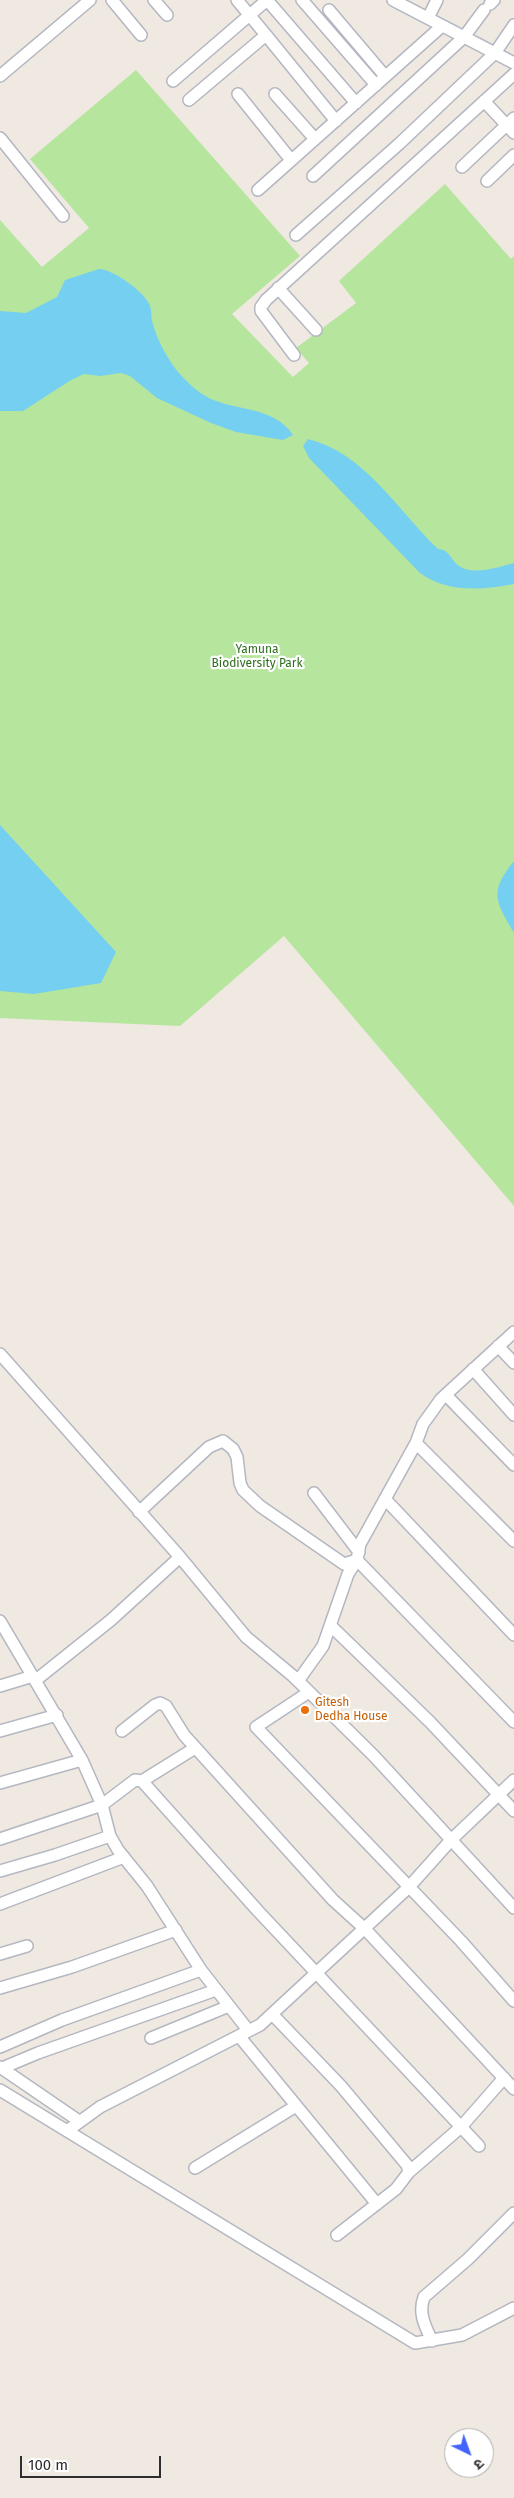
<!DOCTYPE html>
<html>
<head>
<meta charset="utf-8">
<style>
	body { margin:0 }
	#map { position:relative; width:514px; height:2498px; overflow:hidden; background:#efe9e1; font-family:"Fira Sans","Noto Sans Devanagari",sans-serif }
	canvas { display:block }
	.north { position:absolute; left:444px; top:2428px; width:50px; height:50px; box-sizing:border-box; background:#fff; border:1px solid #ababab; border-radius:50%; rotate:138deg; font-size:14px; font-weight:700; line-height:20px; text-align:center; color:#2e2e2e }
	.north::after { content:''; display:block; margin:auto; width:18px; height:22px; background:#4264fb; clip-path:polygon(50% 0,100% 100%,50% 72%,0 100%) }
	.scale { position:absolute; left:20px; top:2456px; width:141px; height:22px; box-sizing:border-box; border:2px solid #2e2e2e; border-top:0; padding-left:6px; font-size:15px; line-height:18px; white-space:nowrap; color:#2e2e2e; -webkit-text-stroke:4px #fff; paint-order:stroke }
</style>
</head>
<body>
<div id="map">
<canvas width="514" height="2498"></canvas>
<div class="north">उ</div>
<div class="scale">100 m</div>
</div>
<script>
const c = document.querySelector('canvas').getContext('2d');
c.lineJoin = 'round';
function fillPath(path, color) { c.fillStyle = color; c.fill(path, 'evenodd'); }
function strokePath(path, color, width, dash) { c.strokeStyle = color; c.lineWidth = width; c.lineCap = dash ? 'butt' : 'round'; c.setLineDash(dash || []); c.stroke(path); }
function drawText(font, color, halo, rows, align = 'center') {
  c.font = font + ' "Fira Sans",sans-serif'; c.lineWidth = 4.5; c.setLineDash([]); c.textBaseline = 'middle'; c.strokeStyle = halo; c.fillStyle = color; for (const [text, x, y, turn = 0] of rows) {
    c.save(); c.translate(x, y); c.rotate((+turn || 0) * Math.PI / 180); c.textAlign = isNaN(turn) ? turn : align; if (halo) c.strokeText(text, 0, 0); c.fillText(text, 0, 0); c.restore();
  }
}
const green = new Path2D(`
	M136,70L300,256L232,314L293,377L309,363L296,348L356,303L339,281L445,184L511,259L514,256V1206L284,936L180,1026L0,1018V220L42,267L89,228L30,159Z`);
const water = new Path2D(`
	M99,269C113,269 146,293 150,306C152,311 151,317 152,321C156,338 168,360 178,372C188,383 198,393 211,399C238,411 275,407 293,435L283,440L236,432L211,423L157,398L130,376L121,373L100,376L84,374L71,380L23,411H0V311L26,313L57,297L65,280Z
	M308,439C365,453 398,511 438,549C450,550 450,559 459,566C472,576 500,567 514,563V584C482,590 447,593 420,573L309,458L303,446Z
	M0,825L116,952L101,983L34,994L0,991Z
	M514,861V933C495,900 489,892 514,861Z`);
const minor = new Path2D(`
	M112,0L141,35
	M154,0L167,15
	M267,0L356,103
	M302,0L376,85
	M393,0L514,63
	M490,4L494,0
	M329,10L385,76
	M428,18L437,0
	M266,35L336,121
	M0,76L90,0
	M173,81L267,0
	M238,94L291,160
	M275,94L315,139
	M189,100L266,35L237,0
	M484,101L514,133
	M0,138L63,216
	M462,167L514,118
	M313,176L464,37L484,10
	M487,181L514,155
	M258,190L442,26
	M296,235L399,144L495,53L514,25
	M278,288L316,330
	M294,355L261,311V307L266,300L514,74
	M514,1332L441,1399L423,1424L416,1443L360,1544L357,1560L514,1722
	M498,1346L514,1363
	M0,1354L180,1557L246,1637L293,1676L374,1756L514,1908
	M473,1369L514,1415
	M446,1395L514,1465
	M416,1443L514,1541
	M314,1493L359,1552
	M385,1499L514,1635
	M139,1512L209,1447L223,1441L233,1449L237,1457L240,1483L243,1490L260,1506L344,1564L357,1560
	M0,1621L82,1760L102,1805L110,1836L118,1850L147,1886L201,1970L248,2030
	M331,1626L430,1722L514,1811
	M36,1680L111,1620L180,1557
	M298,1681L323,1646L348,1574L357,1560
	M0,1686L33,1676
	M309,1692L256,1727L461,1941L514,2001
	M0,1731L57,1715
	M122,1731L155,1705L160,1703L166,1706L184,1735L333,1900L365,1929L514,2089
	M142,1781L195,1748
	M0,1783L82,1760
	M0,1839L102,1805L135,1780L142,1781L258,1911L479,2146
	M0,1871L55,1855L110,1836
	M0,1904L124,1857
	M0,1954L27,1946
	M0,1988L72,1967L176,1930
	M273,2015L341,2086L407,2165L409,2172L396,2189L337,2235
	M239,2036L377,2204
	M151,2038L229,2006
	M0,2047L62,2020L201,1970
	M0,2067L79,2121
	M2,2068L38,2053L216,1990
	M0,2090L415,2343L462,2335L514,2308
	M67,2131L100,2107L260,2025L409,1887L451,1840L514,1780
	M195,2168L296,2106
	M409,2172L461,2127L504,2078
	M432,2341C425,2326 418,2313 424,2297L468,2259L514,2213`);
const markers = [
	[305,1710,5,"#e8710a"]
];
const parkNames = [
	["Yamuna",257,650],
	["Biodiversity Park",257,664]
];
const foodNames = [
	["Gitesh",315,1703],
	["Dedha House",315,1717]
];
fillPath(green, '#b6e59e');
fillPath(water, '#75cff0');
strokePath(minor, '#b4b7c1', 14);
strokePath(minor, '#fff', 11);
for (const [x, y, r, color] of markers) { const dot = new Path2D(); dot.arc(x, y, r, 0, 2 * Math.PI); c.fillStyle = color; c.fill(dot); strokePath(dot, '#fff', 2); }
drawText('12px', '#2c6e1b', '#fff', parkNames);
drawText('12px', '#c56008', '#fff', foodNames, 'left');
</script>
</body>
</html>
